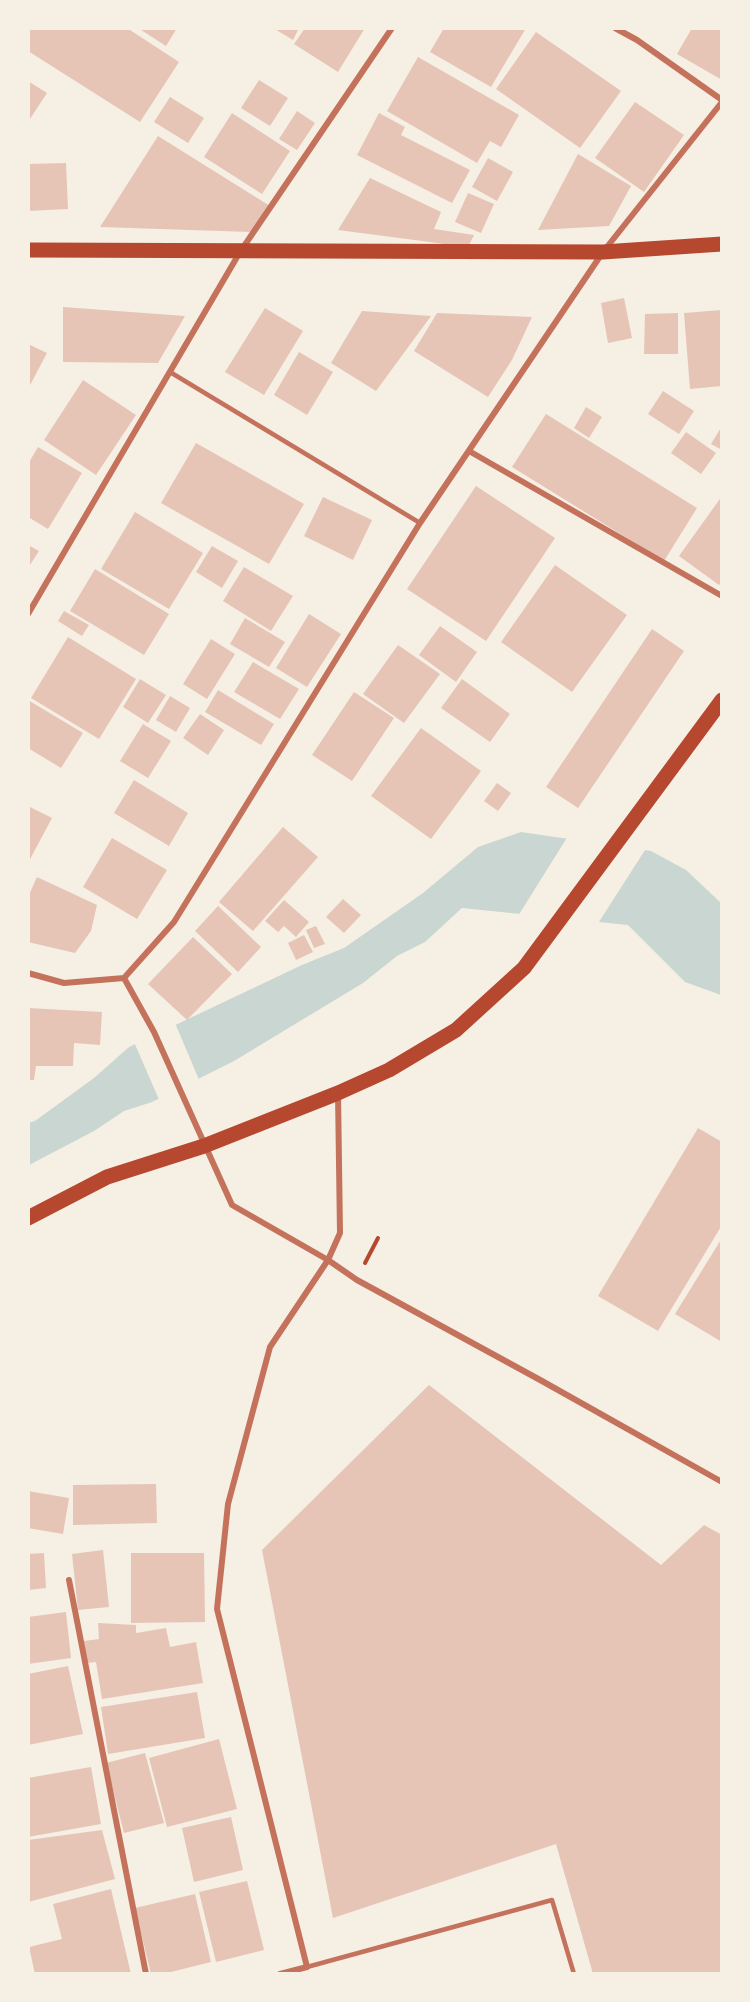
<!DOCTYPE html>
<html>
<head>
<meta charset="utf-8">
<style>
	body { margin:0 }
	#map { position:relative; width:750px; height:2002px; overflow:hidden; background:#f6efe4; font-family:"Open Sans",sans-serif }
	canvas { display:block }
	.frame { position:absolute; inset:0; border:30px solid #f6efe4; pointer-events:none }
</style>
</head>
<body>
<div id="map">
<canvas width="750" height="2002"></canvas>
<div class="frame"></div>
</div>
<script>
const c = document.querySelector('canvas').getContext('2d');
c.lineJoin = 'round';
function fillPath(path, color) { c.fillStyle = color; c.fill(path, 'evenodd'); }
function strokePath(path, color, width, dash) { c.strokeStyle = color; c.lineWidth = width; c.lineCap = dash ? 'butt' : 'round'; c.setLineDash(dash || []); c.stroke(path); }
const water = new Path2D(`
	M521,832L651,851L686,870L721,903V995L685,982L628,925L462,908L425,942L397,956L363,983L234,1061L152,1102L124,1111L94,1131L29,1165L28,1123L35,1121L94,1078L129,1047L302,965L344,948L423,893L478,847Z`);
const pier = new Path2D(`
	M568,836L647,847L597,925L518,916Z
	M175,1023L200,1082L160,1102L134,1042Z`);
const building = new Path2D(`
	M28,28H127L179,62L140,122L28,51Z
	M138,28H177L166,46Z
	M273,28H299L293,40Z
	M305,28H365L338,72L294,44Z
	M444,28H526L491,87L430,52Z
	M692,28H722V80L677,54Z
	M536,32L621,91L580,148L496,89Z
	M418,57L519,115L501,147L490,141L477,163L387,111Z
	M259,80L288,98L270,126L241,108Z
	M28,81L47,93L28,122Z
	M170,97L204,118L188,143L154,122Z
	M635,102L684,135L644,192L595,158Z
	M297,111L315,123L297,150L279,139Z
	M232,113L290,151L262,194L204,157Z
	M379,113L405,127L401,135L470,170L452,203L357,155Z
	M158,136L270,206L251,232L100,227Z
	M578,154L631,186L609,226L538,230Z
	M488,158L513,172L497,201L472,187Z
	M66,163L68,209L28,211V164Z
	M370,178L441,212L434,229L474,235L468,247L338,230Z
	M468,193L494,204L481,233L455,222Z
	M624,298L632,338L608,343L601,303Z
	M63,307L185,316L158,363L63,362Z
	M265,308L303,331L264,395L225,372Z
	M722,310V386L690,389L684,313Z
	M362,311L431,316L376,391L331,363Z
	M437,313L532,317L512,360L488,397L414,351Z
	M678,313V354H644L645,314Z
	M28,344L47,353L28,389Z
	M299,352L333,372L307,415L274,395Z
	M83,380L136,415L96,475L44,440Z
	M663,391L694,411L679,434L648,414Z
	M586,407L602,417L589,438L574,428Z
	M546,414L697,508L664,561L512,467Z
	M722,426V450L711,444Z
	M686,432L716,453L701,474L671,453Z
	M196,443L304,504L269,564L161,503Z
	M38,447L82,473L48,529L28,517V464Z
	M476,486L555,538L486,641L407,589Z
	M722,496V582L719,585L679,556Z
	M323,497L372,520L353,560L304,536Z
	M135,512L203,553L169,609L101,569Z
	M28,545L39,551L28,568Z
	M212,546L238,561L222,588L196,572Z
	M555,565L627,615L572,692L501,642Z
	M244,567L293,596L271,631L223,601Z
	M95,569L169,614L144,655L70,611Z
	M64,611L89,625L82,636L58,621Z
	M309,614L341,634L307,687L276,668Z
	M245,618L285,642L269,667L230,644Z
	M440,626L477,652L456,682L419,655Z
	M652,629L684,651L578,808L546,787Z
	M68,637L136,679L99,739L31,698Z
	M211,639L235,654L207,699L183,684Z
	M398,645L440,674L404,723L363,694Z
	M253,662L299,689L280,719L234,692Z
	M140,679L166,695L148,723L123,707Z
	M462,679L510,714L490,742L441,708Z
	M218,690L274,724L261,745L205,712Z
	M354,692L394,718L352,781L312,755Z
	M170,696L190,708L176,732L156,720Z
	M28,700L83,733L61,768L28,748Z
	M200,714L224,730L208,755L183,738Z
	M143,724L171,741L148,778L120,761Z
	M421,728L481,771L431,839L371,796Z
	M134,780L188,813L169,846L114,813Z
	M497,783L511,793L498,811L484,801Z
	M28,806L52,818L28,863Z
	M283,827L318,857L253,931L219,902Z
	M112,838L167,870L137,919L83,887Z
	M37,877L97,905L91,931L75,953L28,942V897Z
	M343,899L361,915L344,933L326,917Z
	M284,900L309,922L296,937L284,926L278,932L265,921Z
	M218,906L261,947L238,972L195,931Z
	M316,926L325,944L314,948L306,930Z
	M304,935L313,952L296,960L288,943Z
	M193,937L232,974L187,1020L148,984Z
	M28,1008L102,1012L100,1045L74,1043L73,1066H36L34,1080H28Z
	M698,1128L722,1142V1225L658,1331L598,1296Z
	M722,1238V1342L675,1314Z
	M429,1385L661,1565L704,1525L722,1535V1974H593L556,1844L333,1918L262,1550Z
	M156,1484L157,1523L73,1525V1485Z
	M28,1491L69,1498L63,1534L28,1528Z
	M103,1550L109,1607L78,1610L72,1554Z
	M44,1553L46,1588L28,1590V1554Z
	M131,1553H204L205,1622L131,1623Z
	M66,1612L71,1658L28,1664V1617Z
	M98,1623L136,1625V1633L166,1628L170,1647L196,1642L203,1683L102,1699L96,1662L87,1663L84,1641L99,1639Z
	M68,1666L83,1734L28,1745V1674Z
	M197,1692L205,1738L108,1754L101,1707Z
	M219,1739L237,1809L167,1827L149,1758Z
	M145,1753L164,1823L124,1833L106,1763Z
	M91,1767L101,1824L28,1837V1778Z
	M231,1817L243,1870L194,1882L182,1828Z
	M102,1830L115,1879L28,1902V1840Z
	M247,1881L264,1950L216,1962L199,1892Z
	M111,1889L131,1974H35L29,1947L62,1939L53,1904Z
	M195,1894L211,1962L163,1974H151L135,1908Z`);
const path = new Path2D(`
	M365,1263L378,1238`);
const service = new Path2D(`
	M170,372L420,523
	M307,1967L552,1900L574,1974`);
const minor = new Path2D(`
	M615,28L637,40L722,100
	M469,451L722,596
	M28,614L240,252L392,28
	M28,973L64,983L124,978
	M124,978L174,922L420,523L603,252L722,102
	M124,978L154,1032L232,1205L328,1260L357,1280L542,1381L722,1482
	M69,1580L146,1974
	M280,1974L307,1967L217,1609L228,1504L270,1347L328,1260L340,1233L338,1093`);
const primary = new Path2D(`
	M28,250L603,252L722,244
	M28,1218L107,1177L204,1146L338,1093L389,1070L456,1030L524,968L722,700`);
fillPath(water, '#c9d6d2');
fillPath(pier, '#f6efe4');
fillPath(building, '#e6c5b7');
strokePath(path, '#b5482f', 4);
strokePath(service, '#c5725c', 4.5);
strokePath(minor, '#c5725c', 6);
strokePath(primary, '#b5482f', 15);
</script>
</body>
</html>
